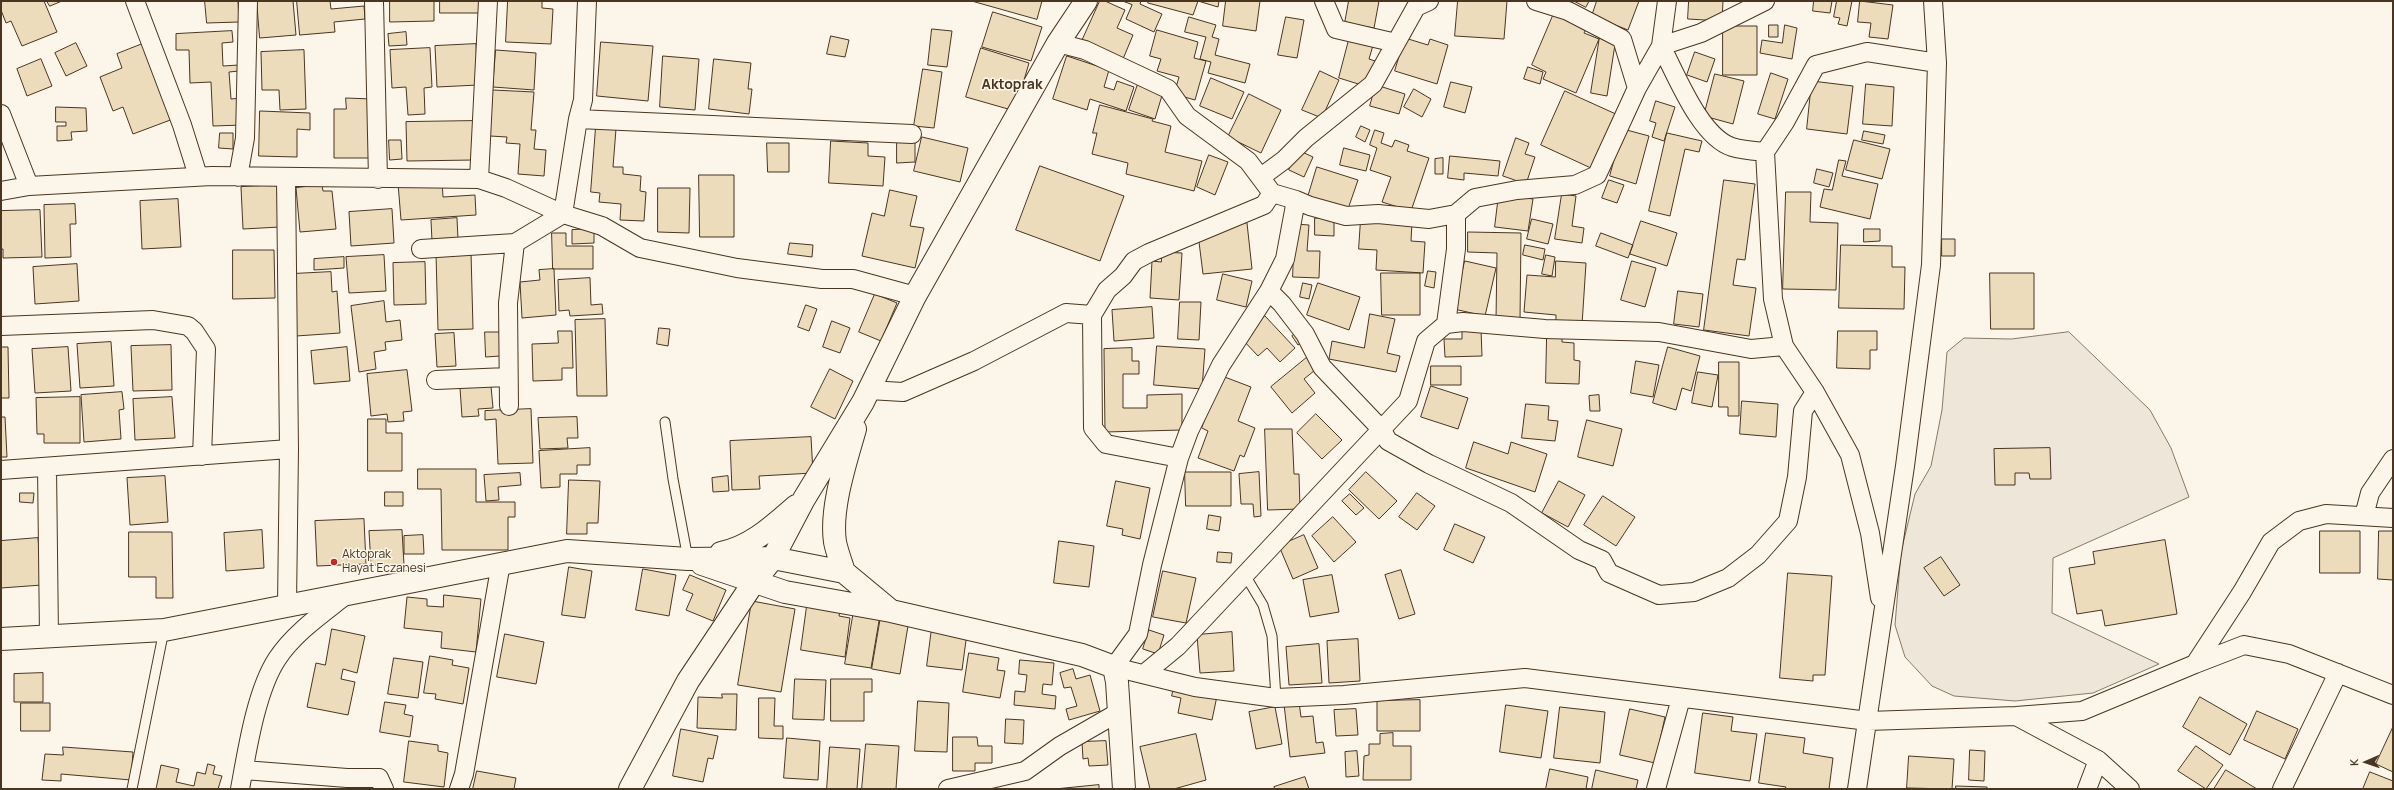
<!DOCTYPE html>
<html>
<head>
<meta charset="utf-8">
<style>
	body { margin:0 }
	#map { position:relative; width:2394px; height:790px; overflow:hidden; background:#fbf6e9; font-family:Manrope,sans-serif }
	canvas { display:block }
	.frame { position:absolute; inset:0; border:2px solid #4a3520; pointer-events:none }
	.north { position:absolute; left:2346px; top:742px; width:40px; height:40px; -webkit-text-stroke:3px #fbf6e9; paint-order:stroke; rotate:268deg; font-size:11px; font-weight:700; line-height:16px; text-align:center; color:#4a3520 }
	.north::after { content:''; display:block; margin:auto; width:14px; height:18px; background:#4a3520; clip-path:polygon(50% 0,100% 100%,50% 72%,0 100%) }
</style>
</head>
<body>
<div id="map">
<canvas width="2394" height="790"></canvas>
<div class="frame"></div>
<div class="north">K</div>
</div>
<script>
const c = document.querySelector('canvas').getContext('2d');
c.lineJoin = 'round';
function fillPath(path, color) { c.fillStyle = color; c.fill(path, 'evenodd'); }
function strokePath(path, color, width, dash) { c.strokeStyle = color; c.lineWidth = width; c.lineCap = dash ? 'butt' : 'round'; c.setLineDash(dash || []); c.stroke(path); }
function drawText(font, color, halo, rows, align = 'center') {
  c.font = font + ' Manrope,sans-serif'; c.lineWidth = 3; c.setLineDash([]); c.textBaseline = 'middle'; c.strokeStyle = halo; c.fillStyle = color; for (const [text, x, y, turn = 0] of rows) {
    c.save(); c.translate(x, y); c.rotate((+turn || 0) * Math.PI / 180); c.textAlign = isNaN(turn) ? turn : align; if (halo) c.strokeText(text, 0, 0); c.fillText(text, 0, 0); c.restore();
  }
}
const green = new Path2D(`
	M2069,332L2150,410L2171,448L2189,497L2053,558L2052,613L2159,664L2093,693L2015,701L1954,696L1932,686L1905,657L1895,625L1901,552L1915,494L1931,466L1942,410L1947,352L1964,338L2011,339Z`);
const building = new Path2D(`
	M1,1H44L57,32L22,46L11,21L6,23L1,10Z
	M47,1H62L50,6Z
	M205,1H238L239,22L207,23Z
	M257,1H293L296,35L260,38Z
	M297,1H330L331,9L364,6L365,19L334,22L335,32L300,35Z
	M390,1H434V21L390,22Z
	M440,1H482V13H440Z
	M508,1H542V8L553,9L551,44L506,42Z
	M972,1H1042L1037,19Z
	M1100,1H1105L1125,10L1117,28L1133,35L1123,59L1082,41Z
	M1123,1H1141L1140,4L1162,14L1154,32L1126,19L1132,5Z
	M1149,1H1219L1218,7L1198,1L1193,15L1148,3Z
	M1226,1H1260L1256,31L1223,26Z
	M1349,1H1379L1374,28L1345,23Z
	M1458,1H1507L1504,39L1455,36Z
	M1574,1H1589L1586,7Z
	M1597,1H1639L1628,30L1592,16Z
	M1689,1H1723L1722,21L1688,19Z
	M1814,1H1832L1830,13L1813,11Z
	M1837,1H1852L1847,26L1838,24L1840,18L1834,17Z
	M1860,1L1893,5L1888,39L1869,37L1871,23L1858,22Z
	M1555,11L1588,25L1584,33L1599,39L1576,93L1543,79L1546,72L1532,65Z
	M993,12L1042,27L1031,61L982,47Z
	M1189,17L1216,25L1212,37L1219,39L1215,55L1250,64L1245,83L1208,73L1211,62L1200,59L1206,37L1185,32Z
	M1286,17L1304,20L1297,58L1278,55Z
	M1769,25H1778V37H1769Z
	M1785,25L1797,28L1792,59L1760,53L1762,40L1782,43Z
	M1723,26H1757V75H1723Z
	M932,29L952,31L947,67L928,65Z
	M1157,30L1198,42L1194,58L1206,61L1195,100L1174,94L1179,77L1157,71L1161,59L1150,56Z
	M232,31L233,42L222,43L223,66L239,65V71L229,72L231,99L241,98L243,125L213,126L211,82L190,83L189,50H176V34Z
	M406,32L407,45L389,46L388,34Z
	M831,36L849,40L845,57L827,54Z
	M1350,36L1374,42L1369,59L1375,61L1368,87L1339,78Z
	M1600,36L1616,38L1607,96L1591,93Z
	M1405,38L1428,45L1430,39L1448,45L1437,84L1395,71Z
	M601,42L653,46L648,101L597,96Z
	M76,43L87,66L66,76L55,53Z
	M145,43L173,119L133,134L123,107L113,111L100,77L122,68L117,54Z
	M476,44L478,85L437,87L435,46Z
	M430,48L432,87L424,88L425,114L408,115L406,87L392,88L390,50Z
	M981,48L1029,63L1015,111L966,97Z
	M304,50L306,109L280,110L279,90H262L261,52Z
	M496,50L536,53L534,90L493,87Z
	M1695,52L1715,59L1707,82L1687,75Z
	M663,56L699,59L695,110L660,107Z
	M1067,56L1109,70L1104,87L1114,90L1117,81L1134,87L1126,111L1090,99L1087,110L1053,99Z
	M41,59L52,86L27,96L17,69Z
	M714,59L751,63L748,89H752L749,114L709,109Z
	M1528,67L1543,72L1540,84L1524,79Z
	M923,69L942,72L934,128L914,126Z
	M1320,71L1339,80L1322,118L1302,110Z
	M1771,73L1788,79L1775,119L1758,114Z
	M1715,74L1744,81L1733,124L1704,116Z
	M1211,78L1244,92L1232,119L1200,106Z
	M1812,81L1853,86L1847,134L1807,129Z
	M1451,82L1472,87L1465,113L1444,107Z
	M1138,84L1163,92L1155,119L1129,110Z
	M1866,84L1894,87L1892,126L1863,124Z
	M1376,85L1405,94L1399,114L1370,106Z
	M1414,89L1431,99L1422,117L1404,107Z
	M493,90L534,92L531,130H536L534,149L546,150L544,176L518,174L520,144L506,143L507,137L490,136Z
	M1565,91L1618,115L1593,169L1541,145Z
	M1249,94L1281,110L1261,153L1228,137Z
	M346,98L372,99L371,158H334V109H346Z
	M1656,101L1675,107L1664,141L1652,137L1656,123L1650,121Z
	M1100,105L1153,119L1152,121L1171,126L1165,152L1202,161L1194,191L1126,174L1128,163L1092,154L1097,133H1093Z
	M56,107L86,108L87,131L71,132L72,140L57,141V126H66V122H56Z
	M260,111L310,113V130L297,129V157L259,156Z
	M473,121L474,160L407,161L406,122Z
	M1361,126L1370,130L1365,142L1356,137Z
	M596,127L616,129L613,167H623V174L641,176L640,191L646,192L644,221L620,220L621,204L599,202L600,193L591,192Z
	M1623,129L1649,136L1636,184L1610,176Z
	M1375,130L1384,133L1381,143L1392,147L1395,140L1409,145L1407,151L1429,158L1411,211L1382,202L1391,177L1370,170L1377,148L1370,145Z
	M1864,131L1885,135L1883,144L1862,140Z
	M220,133H233V149L219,148Z
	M1667,133L1702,141L1699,152L1685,149L1670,216L1649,211Z
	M922,137L968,148L960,182L914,171Z
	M1516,138L1529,143L1525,154L1535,157L1526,184L1503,176Z
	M389,140H401L402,159L390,160Z
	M897,140H915V162L897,163Z
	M1854,140L1890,149L1882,179L1846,170Z
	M831,141L868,143V156L885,157L883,186L829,183Z
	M767,143H789V172H768Z
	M1344,148L1370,155L1366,171L1340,165Z
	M1298,150L1313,157L1304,177L1289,170Z
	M1209,155L1228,162L1215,195L1197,187Z
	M1450,156L1500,161L1498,176L1464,173V180L1448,178Z
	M1443,158V174H1435V159Z
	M1839,160L1846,161L1842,176L1878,184L1870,219L1820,207L1824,189L1832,190Z
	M1040,166L1124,196L1100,261L1016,230Z
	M1317,167L1358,180L1348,209L1308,197Z
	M1817,169L1833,173L1829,187L1814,183Z
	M699,175H734V237H700Z
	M442,180L443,197L475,195L476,215L401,220L398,183Z
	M1609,180L1624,185L1617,203L1602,198Z
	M1724,180L1755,184L1745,260L1737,259L1733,285L1756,288L1749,336L1704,330Z
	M278,185L280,227L243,229L241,187Z
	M322,185L323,191H332L336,229L300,232L296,188Z
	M658,188H690L689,233L658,232Z
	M890,190L917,196L910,226L924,228L915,268L862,256L872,213L884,216Z
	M1786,192H1811L1810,222L1838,223L1836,290L1783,289Z
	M1499,194L1533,199L1528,231L1495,227Z
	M1562,194L1576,196L1572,226L1584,228L1582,243L1555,239Z
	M178,199L181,247L142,249L140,201Z
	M75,204L76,224H70L71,257L45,258L44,205Z
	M392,209L394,243L351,246L349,212Z
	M40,210L42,257L3,258V249H1V211Z
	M457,218L458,239L432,241L431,220Z
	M1315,218L1334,219V236L1315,235Z
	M1361,219L1412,222L1411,241L1425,242L1423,273L1376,270L1377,250L1359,249Z
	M1532,219L1553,224L1548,244L1527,239Z
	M1641,221L1677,233L1667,266L1630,254Z
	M1247,223L1252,269L1203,274L1198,234L1220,226Z
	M1295,224L1309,225L1307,251H1320L1319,278L1293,277Z
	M594,229V243L572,244V230Z
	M1864,229H1880V241L1864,242Z
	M1468,232L1521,233L1520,320H1496L1497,253L1468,252Z
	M552,233H566V246H593V269H553Z
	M1601,233L1633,245L1628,258L1596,246Z
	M1942,239H1955V256H1942Z
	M790,243L813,245L812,257L788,254Z
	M1525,245L1545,249L1543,260L1523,255Z
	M1841,245L1892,246V267H1905L1904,309L1839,308Z
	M233,250H274L275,298L233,299Z
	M471,252L473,329L438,330L436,253Z
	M1162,252L1182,253L1179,300L1150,298L1152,261L1161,262Z
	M384,255L386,291L349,293L346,257Z
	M1546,255L1555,257L1552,276L1542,274Z
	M344,257V268L314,270V259Z
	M1465,261L1496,268L1485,316L1454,309Z
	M1556,261L1586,263L1582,325L1556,323V315L1524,312L1527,275L1555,277Z
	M1632,261L1656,268L1645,307L1621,300Z
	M425,262L426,304L394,305L393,263Z
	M77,264L79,301L35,304L33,267Z
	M554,269L556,315L522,318L520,282L540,280L539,270Z
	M1428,271L1436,272L1434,288L1425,286Z
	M331,272L332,292L337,291L340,333L296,336L292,274Z
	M1381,273H1420V315H1382Z
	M1990,273H2034V329H1991Z
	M1223,274L1252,281L1246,307L1217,300Z
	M590,278L591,305L602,304L603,314L570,316L569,310L559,311L558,280Z
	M1303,283L1312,285L1309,299L1300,297Z
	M1318,283L1360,297L1349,330L1307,315Z
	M1678,291L1703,294L1699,327L1674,324Z
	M875,294L897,303L881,341L859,332Z
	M384,301L386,322L400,320L402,340L385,342L386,350L374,352L376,369L359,372L351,306Z
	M1180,302H1201L1199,340L1178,339Z
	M806,305L817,309L809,331L798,327Z
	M1152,307L1154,338L1114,341L1112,310Z
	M1370,314L1395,319L1387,353L1400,356L1396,372L1329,359L1332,341L1364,348Z
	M1265,316L1295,348L1280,362L1267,348L1258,356L1242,339Z
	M605,319L607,396H577L575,320Z
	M832,321L850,328L840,353L823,347Z
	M659,328L670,329L668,346L657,344Z
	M1481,329L1482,356L1445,357L1444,339H1462V330Z
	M1301,330L1307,339L1298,345L1292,336Z
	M558,331H572L573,368H562V380L533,381L532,344L558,343Z
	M1838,331H1877V350H1870V369L1837,368Z
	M485,332H500V356L486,357Z
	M454,333L456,366L437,367L435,334Z
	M1547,336H1562V342L1574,343V360L1580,361L1579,384L1546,383Z
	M111,342L114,386L80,388L77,344Z
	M171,345L172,390L133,391L131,346Z
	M1157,346L1205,349L1202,389L1154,385Z
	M1,347H8L9,398H1Z
	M68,347L71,391L35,393L32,349Z
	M347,347L350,381L314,384L311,351Z
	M1668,347L1700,356L1691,391L1682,388L1676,410L1653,403Z
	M1132,348V361H1139V374H1123V408H1147V395L1182,394V430L1105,432L1104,349Z
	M1310,355L1320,366L1304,379L1315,393L1292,413L1271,387Z
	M1636,361L1659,365L1653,397L1631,393Z
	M1719,362H1739V416H1728V407H1719Z
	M1431,366H1461V385H1431Z
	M830,369L853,381L835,419L811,407Z
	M407,370L412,411L403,412L404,421L388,422L387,414L371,416L367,374Z
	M1698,372L1718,375L1712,407L1692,403Z
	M1222,376L1251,387L1238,421L1255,428L1244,457L1240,455L1234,471L1198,458L1208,431L1202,428Z
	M491,386L493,408L478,409L479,416L462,417L460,388Z
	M1431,386L1468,398L1458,429L1421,417Z
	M122,392L124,409L119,410L121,439L84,442L81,395Z
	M1599,395L1600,411H1590L1589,396Z
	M80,397V443H44V434H37L36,398Z
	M172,397L175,438L135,440L133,399Z
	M1742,401L1778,404L1776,437L1740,434Z
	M1526,404L1549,406L1548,420L1558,421L1555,441L1522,438Z
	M531,409L533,463L498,464L496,419L485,420V411Z
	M1316,414L1342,440L1322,459L1297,433Z
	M1,417H5L7,457H1Z
	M577,417L578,438H567L568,448L540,449L538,418Z
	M368,419H386V433H402V471H368Z
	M1587,420L1622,429L1613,466L1578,457Z
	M1265,429H1292L1294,474H1299L1300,509L1268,510Z
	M811,437L813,473L759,476L760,489L732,490L730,441Z
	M1474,442L1508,454L1511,442L1547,454L1535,492L1466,468Z
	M590,448V465H577V474H560V487L541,488L539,451Z
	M2050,448L2051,479H2030L2029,473H2015V485H1995L1994,449Z
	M418,469H476V502H515V517H508V550H442L441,489H418Z
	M1185,472H1231V506H1186Z
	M1259,472L1261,516L1254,517L1253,504H1241L1239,474Z
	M1366,472L1397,501L1379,519L1349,490Z
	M520,473L521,485L498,487L499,500L486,501L484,475Z
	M165,476L168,522L130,525L127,478Z
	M728,476L729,491L713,492L712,478Z
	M569,480L600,481L598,523H587V534H567Z
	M1116,481L1150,488L1140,539L1122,535L1123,529L1107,526Z
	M1559,481L1585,495L1568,527L1542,513Z
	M385,492H403V506H385Z
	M20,493H34L33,503L20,502Z
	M1417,493L1435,506L1417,530L1399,517Z
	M1350,494L1364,508L1356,515L1342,501Z
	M1603,496L1635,517L1616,546L1584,525Z
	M1209,515L1221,517L1219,531L1207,529Z
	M1333,517L1356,542L1334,562L1312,536Z
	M364,519L366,564L317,566L315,521Z
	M1455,524L1485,537L1473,563L1444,550Z
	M262,530L264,568L226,571L224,533Z
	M402,530L404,565H371L369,531Z
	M2320,531H2360V573H2320Z
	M2379,531H2393V580L2378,579Z
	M129,532H172L173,598H156V577H129Z
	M423,535L424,554H404V536Z
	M1304,535L1318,568L1293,579L1279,546Z
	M38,538L42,585L1,588V541Z
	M2165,540L2177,614L2105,626L2102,610L2077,614L2069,568L2095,564L2093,552Z
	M1059,541L1094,546L1089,587L1054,583Z
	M1218,552L1232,553L1231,563L1217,562Z
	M1941,557L1960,585L1944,596L1924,568Z
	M569,567L592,571L585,618L562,615Z
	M643,569L676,575L669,616L636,610Z
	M1401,570L1415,614L1399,619L1385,575Z
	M1163,571L1196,578L1186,623L1153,617Z
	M1788,573L1832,576L1825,675H1813V681L1780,678Z
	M690,575L726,590L713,621L686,610L693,594L683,590Z
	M1332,575L1339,612L1310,617L1303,580Z
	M444,595L481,599L476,652L441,648L442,632L404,628L407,597L427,599V606L443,607Z
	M752,601L795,609L781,692L738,685Z
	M807,606L840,611L839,616L850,618L845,657L801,650Z
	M854,610L880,615L871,668L845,664Z
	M881,616L909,620L900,674L872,669Z
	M932,628L967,633L962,670L927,666Z
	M332,629L365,636L357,673L343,669L341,679L355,682L348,715L307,707L316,663L325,665Z
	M1149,630L1164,635L1158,654L1143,649Z
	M1232,632L1234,671L1200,673L1197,635Z
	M505,634L544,642L536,684L497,677Z
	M1358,639L1360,681L1329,683L1327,641Z
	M1319,644L1322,683L1289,685L1286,647Z
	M969,653L999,658L997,670L1005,671L1000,698L963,692Z
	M430,656L453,660L452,665L469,668L463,704L435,699L436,694L424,693Z
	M394,658L423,662L418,698L388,694Z
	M1020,660L1054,663L1052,685L1043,684L1042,694L1056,696L1055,709L1014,705L1015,691L1025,692L1027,675L1019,674Z
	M1073,669L1076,679L1090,675L1100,711L1069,720L1066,709L1077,706L1071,687L1064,688L1060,673Z
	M43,673V702H14V674Z
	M795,679L826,680L824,720L793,719Z
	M831,679H872V692H864V721H831Z
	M1174,687L1217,696L1212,720L1178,713L1181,698L1172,696Z
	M722,694H737L736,730L697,728L698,697L722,698Z
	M2200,697L2247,724L2230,755L2183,727Z
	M759,698H775L774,726H783V739L759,738Z
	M1420,700V731H1377V701Z
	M918,701L949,703L947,752L915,751Z
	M385,702L406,705L404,714L413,716L410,737L380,732Z
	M1299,702L1301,717L1313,716L1316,743L1323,742L1325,753L1290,757L1284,704Z
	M21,703H50V731H21Z
	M1506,705L1548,711L1541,758L1500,752Z
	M1275,707L1282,744L1256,749L1249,712Z
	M1560,707L1605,712L1600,763L1554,758Z
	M1356,709L1358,735L1336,736L1334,710Z
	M1630,709L1665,717L1655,763L1620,755Z
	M2257,711L2298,729L2285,759L2244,740Z
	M1703,713L1733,717L1731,731L1757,734L1750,781L1695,773Z
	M1006,719L1024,720L1023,744L1005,743Z
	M2393,727V772L2376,764Z
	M681,729L718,736L713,759L708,758L703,782L673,776Z
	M1393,733V746H1411V780H1363L1364,756L1369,755V744H1380V734Z
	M1766,733L1805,738L1803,753L1833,758L1829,789H1785L1786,787L1759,783Z
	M1196,734L1206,780L1174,789H1150L1140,747Z
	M953,737H977L978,746H992V763H975V771H953Z
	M787,738L820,741L818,780L784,778Z
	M409,741L438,745V751L448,753L444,787L404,782Z
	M1106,741L1108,765L1089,766L1088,758L1083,759L1082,742Z
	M866,744L899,746L896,789H862Z
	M2196,746L2223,765L2206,789L2178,771Z
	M63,747L133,752L131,780L61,774V781L42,780L45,754L63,755Z
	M830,747L860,749L857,789H827Z
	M1970,750L1985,751L1984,781L1969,780Z
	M1357,751L1359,776L1346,777L1345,752Z
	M1909,756L1954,759L1952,789L1907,788Z
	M208,764L215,766L213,774L222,776L218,789H156L161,765L179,769L176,782L194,786L197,772L205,774Z
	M1550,769L1588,777L1586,789H1546Z
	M1596,770L1638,780L1636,789H1592Z
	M2226,770L2257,789H2214Z
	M477,771L516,778L514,789H473Z
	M2370,772L2393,781V789H2363Z
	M1305,777L1309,789H1275L1274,787Z
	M1099,785V789H1055Z
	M1956,786L1987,787V789H1956Z`);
const service = new Path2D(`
	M665,422L673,479L688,559
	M1245,575L1263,605L1272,636L1276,698
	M132,789L164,630`);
const minor = new Path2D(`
	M135,1L182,125L198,176
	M374,1L378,179
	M1324,1L1336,29L1396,43
	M1536,1L1568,11L1622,39L1637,88
	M1765,1L1701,33L1661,46C1676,74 1700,137 1732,147C1742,150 1755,151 1765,152L1773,299L1784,346L1815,392L1850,455L1870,533L1880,598
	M1058,43L1085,50L1168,89L1187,116L1248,161L1272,193L1296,200L1285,259L1269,291L1221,365L1189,431L1179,458L1152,565L1138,634L1114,667L1195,687L1276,698L1344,695L1525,678L1868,721L2016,716L2082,711L2195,664L2244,645L2289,654L2393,695
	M1,114L29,186
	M578,119L912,134
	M1765,152L1785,122L1816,65L1867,52L1937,63
	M238,177L245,138L248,1
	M1261,177L1284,160L1306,138L1373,84L1416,7L1429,1
	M286,178L289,449L287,605
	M479,179L488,1
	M1,191L29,186L212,176L479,179L506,188L563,214L602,226L640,248L737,268L822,279H853L915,296
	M1296,200L1310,206L1346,216L1378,214L1429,219L1456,214L1475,198L1517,190L1575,185L1597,175L1637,88L1661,46L1667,1
	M421,249L515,243
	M1269,291L1282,304L1305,334L1322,367L1382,430L1388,441L1429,464L1511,503L1579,550L1602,560L1609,573L1659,595L1694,592L1728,578L1758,555L1788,521L1797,477L1803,411L1815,392
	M1446,324L1456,249V214
	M1,326L153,320L188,326L194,331L206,349L202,456
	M436,380L507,377
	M869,390L903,392L974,361L1066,313L1092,315
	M509,406L508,303L515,243L563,214L578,119L583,100L587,1
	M1179,458L1106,444L1093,428L1092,315L1107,290L1123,276L1134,261L1149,253L1264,205L1272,193
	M47,467L49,637
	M1,470L289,449
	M2364,516L2370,493L2393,459
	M2195,664L2242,592L2271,542L2299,521L2326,514L2393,518
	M1144,674L1178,646L1408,401L1426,341L1446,324L1463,322L1545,329L1659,332L1751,349L1784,346
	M2016,716L2098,760L2130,789
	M244,770L347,778H379L384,789
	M240,789C247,751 256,691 277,659C294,633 322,614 346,595
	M459,789L464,774L501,563
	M948,789L1025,771L1060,746L1119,712
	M1656,789L1681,698
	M1857,789L1905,466L1931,265L1937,63L1933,1
	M2087,789L2098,760
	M2282,789L2338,673`);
const tertiary = new Path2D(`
	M721,553C751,547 773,526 796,506
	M702,564L785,592L891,611L1082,655L1114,667L1117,682L1124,789
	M844,572C841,562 837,552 835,542C830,508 846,461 855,429
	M1,639L164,630L567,551L688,559L773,558L844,572L891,611
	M630,789L688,681L754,582L773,558L804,499L863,402L915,296L1058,43L1086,1`);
const markers = [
	[334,562,4,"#c62828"]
];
const poiNames = [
	["Aktoprak",342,555],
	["Hayat Eczanesi",342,569]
];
const quarterNames = [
	["Aktoprak",1012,85]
];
fillPath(green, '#ede6d9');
strokePath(green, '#887966', 1);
fillPath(building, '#ecdcbc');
strokePath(building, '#4a3520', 1);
strokePath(service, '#4a3520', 11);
strokePath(minor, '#4a3520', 20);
strokePath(tertiary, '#4a3520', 24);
strokePath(service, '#fbf6e9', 9);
strokePath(minor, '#fbf6e9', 18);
strokePath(tertiary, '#fbf6e9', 22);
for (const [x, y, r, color] of markers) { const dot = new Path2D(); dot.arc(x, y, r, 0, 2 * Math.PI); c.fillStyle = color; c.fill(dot); strokePath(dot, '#fbf6e9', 1.5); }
drawText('12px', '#4a3520', '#fbf6e9', poiNames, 'left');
drawText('bold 14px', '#4a3520', '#fbf6e9', quarterNames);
</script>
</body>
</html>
